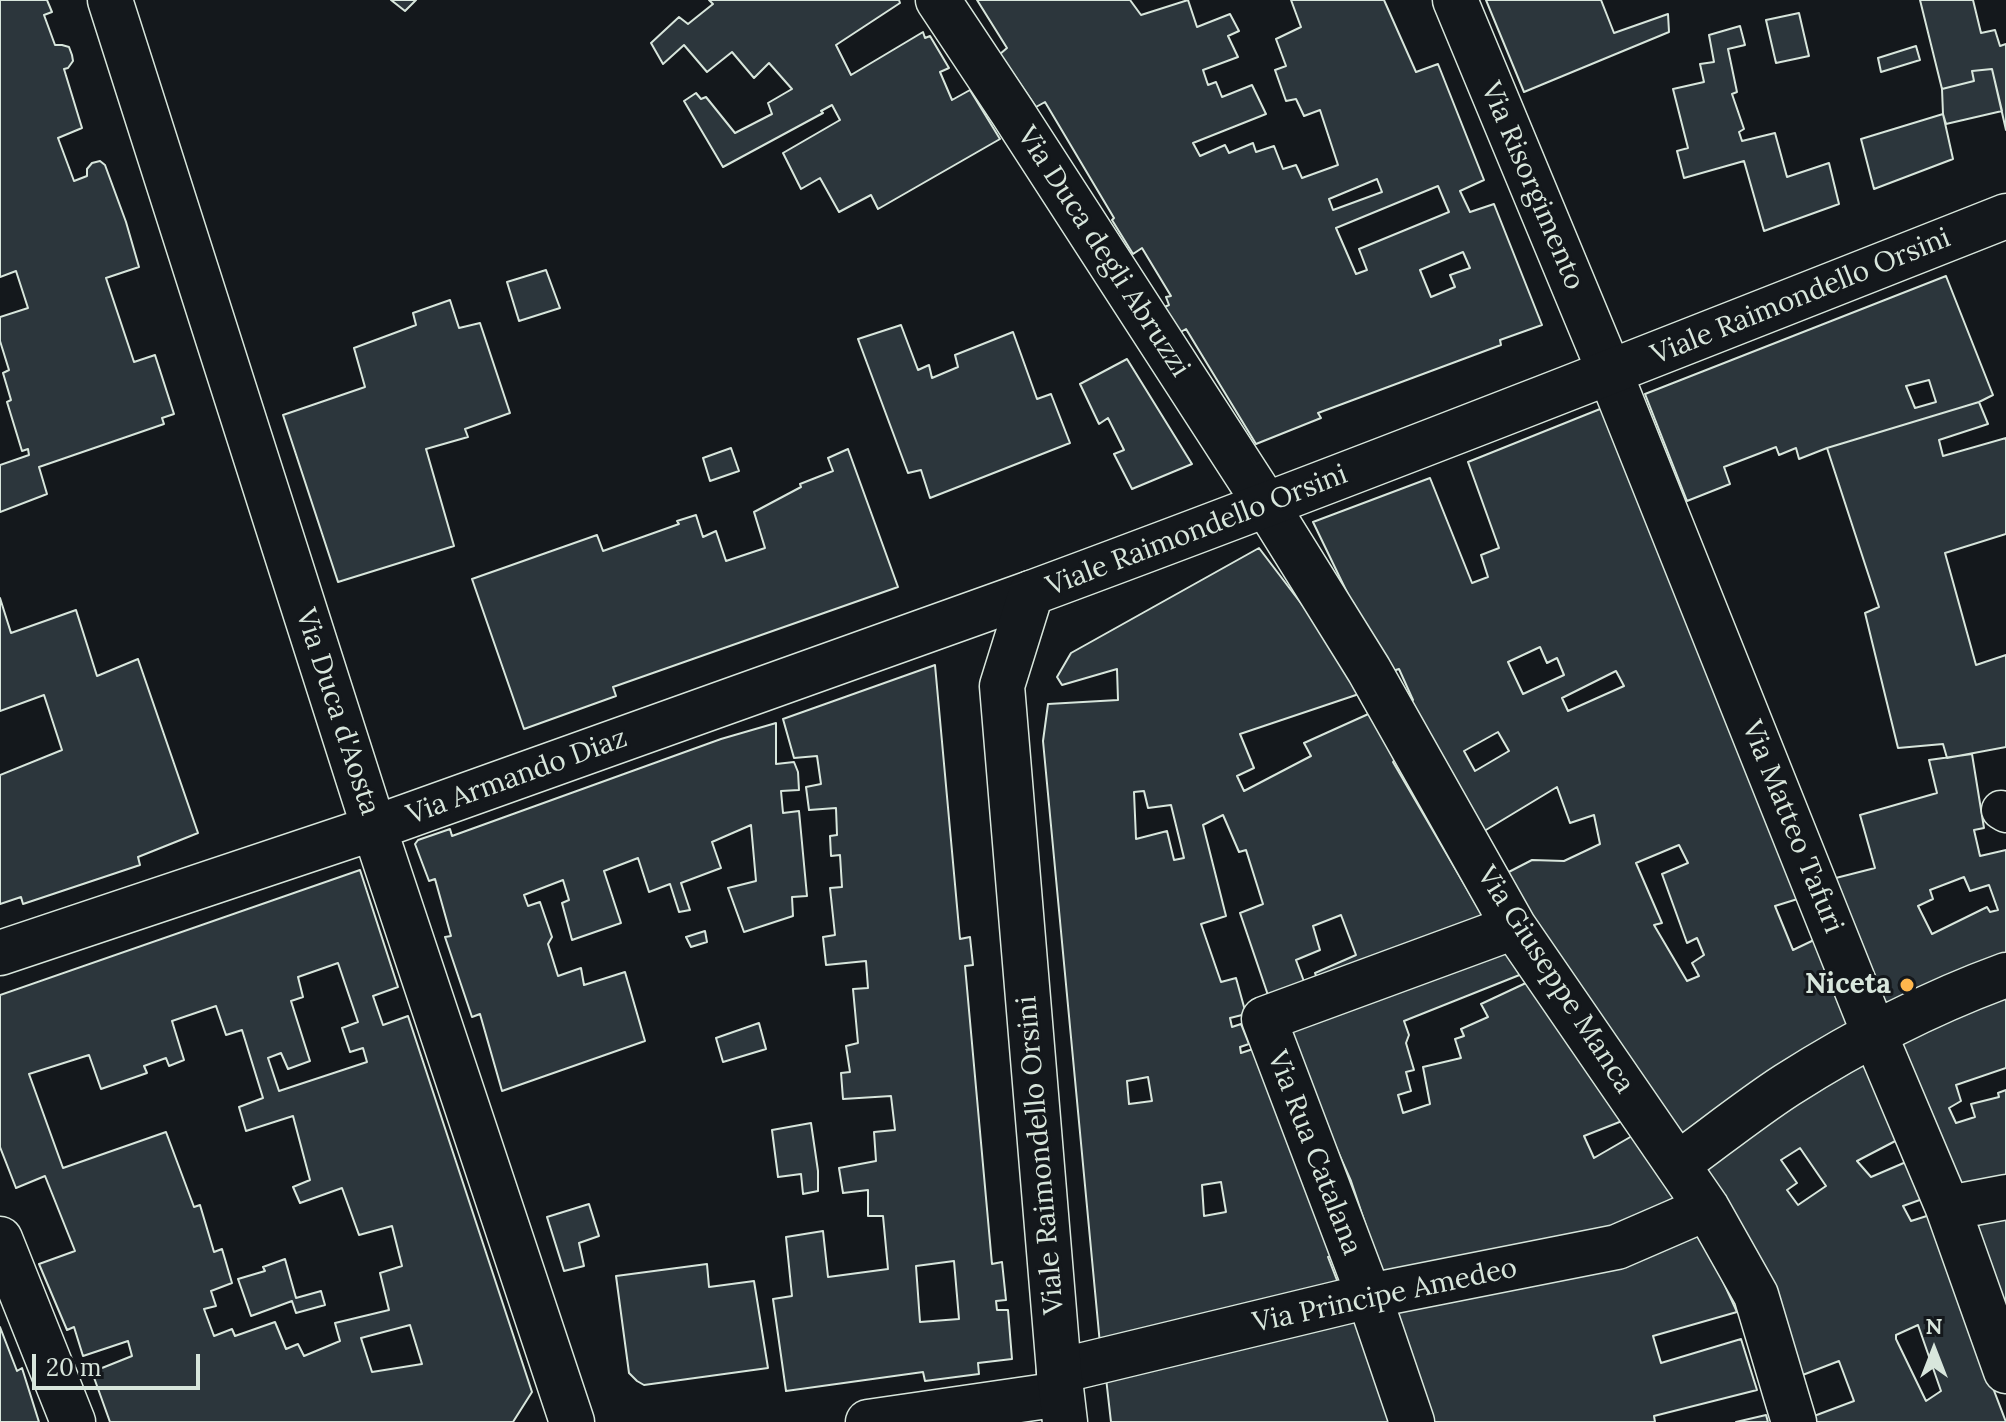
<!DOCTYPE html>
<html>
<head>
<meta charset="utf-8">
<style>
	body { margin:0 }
	#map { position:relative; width:2006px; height:1422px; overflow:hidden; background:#14181c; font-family:Lora,serif }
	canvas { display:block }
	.north { position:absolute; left:1894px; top:1310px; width:80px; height:80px; -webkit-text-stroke:6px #14181c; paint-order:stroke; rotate:0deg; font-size:22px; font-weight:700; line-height:32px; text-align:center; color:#d8e6dc }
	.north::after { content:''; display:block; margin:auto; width:28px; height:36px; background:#d8e6dc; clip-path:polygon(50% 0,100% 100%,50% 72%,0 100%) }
	.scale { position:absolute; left:32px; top:1354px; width:168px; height:36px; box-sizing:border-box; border:4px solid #d8e6dc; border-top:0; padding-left:10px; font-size:24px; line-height:28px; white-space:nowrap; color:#d8e6dc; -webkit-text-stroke:6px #14181c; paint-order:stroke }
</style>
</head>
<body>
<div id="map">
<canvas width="2006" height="1422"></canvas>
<div class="north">N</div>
<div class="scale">20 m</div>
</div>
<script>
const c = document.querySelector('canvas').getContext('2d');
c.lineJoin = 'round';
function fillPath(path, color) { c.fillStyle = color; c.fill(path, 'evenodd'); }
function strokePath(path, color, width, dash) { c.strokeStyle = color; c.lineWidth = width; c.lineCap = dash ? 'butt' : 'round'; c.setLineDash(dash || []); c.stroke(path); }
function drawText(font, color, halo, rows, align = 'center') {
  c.font = font + ' Lora,serif'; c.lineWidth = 6; c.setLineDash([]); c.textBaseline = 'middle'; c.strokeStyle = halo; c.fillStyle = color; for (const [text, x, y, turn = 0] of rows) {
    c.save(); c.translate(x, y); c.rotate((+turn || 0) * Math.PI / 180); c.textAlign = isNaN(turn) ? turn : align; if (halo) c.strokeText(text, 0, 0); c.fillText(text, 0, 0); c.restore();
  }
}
const building = new Path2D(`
	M0,0H47L52,12L44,15L55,45H62L69,47L72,55L73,61L68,68L64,69L82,128L58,138L74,181L87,176V169L92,163L100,161L105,165L126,222L139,267L106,278L134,362L155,355L174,414L162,418L164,424L39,467L47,494L0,512V465L29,455L28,449L22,451L7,402L11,400L3,373L9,370L0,341V317L28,308L16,271L0,277Z
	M391,0H416L405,11Z
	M709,0H899L900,3L836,45L851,75L923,32L925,38L930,36L949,68L940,72L952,100L970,90L1000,139L878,209L871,195L839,212L820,178L801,189L783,153L840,120L832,105L821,111L823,113L723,167L684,101L696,93L701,99L706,97L735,133L772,114L768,103L792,89L769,63L754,78L732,52L707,72L684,45L663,64L651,43L679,17L688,24L713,4Z
	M977,0H1130L1141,15L1188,0L1197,27L1230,14L1239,31L1228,36L1238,57L1203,70L1208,85L1216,82L1222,97L1252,85L1266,114L1193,143L1200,156L1225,145L1229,153L1253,143L1256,152L1274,146L1283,169L1296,165L1302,178L1338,165L1320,110L1304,116L1296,99L1286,101L1275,70L1286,66L1276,39L1301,27L1291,0H1384L1416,72L1438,64L1484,180L1460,191L1470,212L1494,204L1542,325L1500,340L1501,345L1318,413L1321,418L1256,444L1186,329L1177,334L1162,308L1169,305L1166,297L1171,296L1142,248L1133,254L1112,220L1114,218L1045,102L1036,107L1000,54L1007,48ZM1377,179L1382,192L1333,210L1329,199ZM1438,186L1449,212L1359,249L1367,270L1356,274L1336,228ZM1463,252L1470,268L1450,275L1455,287L1431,297L1420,270Z
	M1486,0H1601L1614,33L1668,14L1669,32L1524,92Z
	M1920,0H1973L1981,33L1995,30L2000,46L2006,44V130L1992,69L1972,71L1974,81L1942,89Z
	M1799,13L1809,56L1776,63L1766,20Z
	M1740,26L1745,45L1728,49L1737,92L1732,94L1744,129L1739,132L1742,141L1775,133L1787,177L1829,163L1839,204L1764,231L1744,161L1684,178L1677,151L1688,148L1673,89L1704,82L1700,64L1714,62L1709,35Z
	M1916,46L1920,60L1881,72L1878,58Z
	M1992,69L2002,111L1946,124L1943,114L1942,89L1974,81L1972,71Z
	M1943,114L1953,159L1874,189L1861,139Z
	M546,270L560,308L519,321L507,282Z
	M1946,276L1993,395L1979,402L1827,448L1799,459L1796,448L1779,455L1776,447L1724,467L1730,484L1687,501L1645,394ZM1929,380L1936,402L1915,408L1906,386Z
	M450,300L459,328L480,323L510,413L465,429L468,437L426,449L454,546L338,582L283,415L365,387L354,348L416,325L413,313Z
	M901,325L918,370L929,365L932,378L958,367L955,355L1013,332L1037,399L1051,394L1070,443L930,498L921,470L908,473L858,339Z
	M1127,359L1192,464L1132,489L1114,454L1124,450L1108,418L1099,424L1080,384Z
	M1979,402L1988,424L1939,440L1943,456L2006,438V534L1945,553L1976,665L2006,655V747L1947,758L1943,744L1898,748L1865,613L1879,607L1827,448Z
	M1610,405L1804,897L1775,906L1793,950L1816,939L1854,1011L1848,1035L1684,1142L1499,877L1532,860L1564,861L1600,844L1594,815L1570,823L1557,787L1476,836L1403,707L1413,700L1399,669L1386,673L1313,522L1430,478L1472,583L1488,577L1481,555L1499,548L1468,462ZM1540,647L1547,663L1557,658L1564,675L1523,694L1508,662ZM1616,671L1624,686L1568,711L1562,698ZM1498,732L1509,751L1475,771L1464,751ZM1679,845L1688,863L1662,874L1687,943L1697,938L1704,955L1692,963L1699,976L1687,981L1654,925L1662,923L1636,863Z
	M731,448L739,471L710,481L703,458Z
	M848,449L898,587L613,687L616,696L524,729L472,579L597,535L603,551L679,524L677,521L696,515L703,537L716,531L726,561L765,548L754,512L801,487L800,484L833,471L828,458Z
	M1259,548L1332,644L1359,694L1240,734L1254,768L1237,776L1244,791L1311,756L1304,743L1375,711L1399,754L1393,762L1488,925L1320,988L1315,973L1356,955L1341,915L1313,926L1320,950L1296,960L1309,995L1272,1007L1240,913L1263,904L1246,850L1239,852L1223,815L1203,825L1226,916L1201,924L1221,982L1236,978L1246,1014L1230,1018L1232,1027L1241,1024L1249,1044L1240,1047L1241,1053L1259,1047L1338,1255L1328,1257L1340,1288L1100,1344L1043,741L1048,704L1118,700L1117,669L1062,685L1057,677L1071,653ZM1144,791L1148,808L1171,805L1184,858L1174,860L1167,831L1136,839L1134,792ZM1148,1077L1152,1101L1129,1104L1127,1081ZM1221,1182L1226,1212L1204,1216L1202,1185Z
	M0,598L11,633L76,610L97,676L138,659L198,833L138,857L140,865L23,904L21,897L0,904V775L62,750L44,695L0,711Z
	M935,665L960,939L970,937L973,965L965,966L992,1264L1002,1262L1006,1300L996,1301L997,1310H1008L1012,1359L978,1363L979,1374L925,1381L923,1372L786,1391L773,1299L792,1296L786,1237L823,1231L828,1277L888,1269L883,1216H868V1190L843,1193L839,1168L876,1161L874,1132L895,1130L891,1096L843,1099L841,1073L850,1072L846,1046L858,1043L853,989L868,988L866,961L826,965L823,937L835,935L830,888L842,887L840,855L831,856L830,836L837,835L836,808L809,810L806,787L821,784L817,756L794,758L783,719ZM954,1261L959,1319L920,1322L916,1266Z
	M776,723V764L794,762L798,772L799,790L781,791L783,813L799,811L807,896L792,897L793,916L744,932L728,888L756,881L751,825L712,842L721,868L681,883L690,910L679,912L670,884L649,892L638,858L604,871L621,923L572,940L562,903L569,900L563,880L524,895L528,906L540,902L552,937L548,944L558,976L581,968L584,985L625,972L645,1041L502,1091L480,1014L472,1017L445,937L451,936L435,879L429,881L415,844L418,840L450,829L452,836L721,739Z
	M1972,754L1984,828L1974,830L1980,856L2006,850V955L1881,1012L1828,880L1875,868L1860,815L1937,793L1929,760ZM1964,877L1970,891L1989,885L1998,910L1990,912L1987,907L1932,934L1918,906L1933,899L1930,890Z
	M360,870L398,987L373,996L383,1025L408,1016L532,1392L513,1422H110L92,1372L132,1356L128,1341L83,1356L74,1327L67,1330L39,1264L75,1251L45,1176L16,1188L0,1147V995ZM338,963L358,1022L342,1028L350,1052L363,1048L367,1062L279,1091L268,1058L281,1053L288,1069L310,1061L291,1001L303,997L298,977ZM216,1006L226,1035L242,1030L263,1098L239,1107L246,1131L293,1116L310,1180L293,1187L300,1203L342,1188L359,1235L392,1226L402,1266L380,1273L389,1310L335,1323L340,1341L304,1356L298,1344L286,1349L275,1322L235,1336L232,1329L214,1336L204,1309L216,1306L211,1291L232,1283L222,1249L214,1252L200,1205L194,1207L166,1132L63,1168L29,1074L89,1055L101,1089L147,1073L144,1066L166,1058L169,1066L184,1060L172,1021ZM410,1325L422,1364L372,1372L361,1338Z
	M705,931L707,942L691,947L686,937Z
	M1502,943L1522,974L1404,1021L1409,1035L1406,1043L1414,1070L1406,1072L1411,1091L1398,1095L1403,1113L1430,1104L1423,1067L1461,1058L1455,1039L1464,1036L1461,1029L1488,1017L1481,1004L1528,982L1622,1121L1584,1136L1594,1158L1632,1136L1679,1203L1610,1235L1384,1280L1351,1181L1282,1026Z
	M2006,988V1068L1956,1085L1961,1101L1949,1108L1956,1123L1975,1117L1971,1104L1999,1097L1998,1093L2006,1090V1175L1948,1188L1893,1040Z
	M759,1023L766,1049L723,1062L716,1038Z
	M1851,1056L1872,1066L1903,1137L1857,1161L1871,1177L1913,1159L1928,1197L1903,1206L1911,1221L1933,1214L1972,1333L2006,1422H1816L1814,1416L1854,1401L1839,1361L1800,1376L1696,1163ZM1800,1148L1826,1186L1798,1205L1787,1190L1797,1183L1781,1160ZM1918,1325L1941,1391L1926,1401L1896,1339V1335Z
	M811,1123L818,1171V1191L803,1194L801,1174L778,1177L772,1130Z
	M589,1204L599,1236L579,1243L584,1266L564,1271L547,1217Z
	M2006,1207V1352L1958,1216Z
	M1699,1229L1737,1312L1653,1336L1661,1363L1741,1339L1757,1390L1654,1416L1655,1422H1433L1393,1303Z
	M285,1259L296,1298L321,1291L325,1305L296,1313L292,1301L251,1316L238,1279L265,1271L263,1267Z
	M707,1264L709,1287L754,1281L768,1368L644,1385L637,1381L629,1373L616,1276Z
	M1356,1312L1395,1422H1111L1106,1378Z
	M0,1327L17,1371L22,1368L39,1422H0Z
	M1766,1415L1768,1422H1736Z`);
const pedestrian = new Path2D(`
	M2001,810L2006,813`);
const minor = new Path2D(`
	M110,0L374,828L572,1422
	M938,0L1013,113L1267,506L1369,670L1514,927L1707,1208L1756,1295L1794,1422
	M1455,0L1610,373L1874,1033L1948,1208L2006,1371
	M0,953L374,828L1031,593
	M1678,1164C1714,1138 1750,1109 1787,1085C1856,1041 1929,1003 2006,975
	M1948,1208L2006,1197
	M0,1239L73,1422
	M1059,1371L1369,1296L1617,1247L1707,1208
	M868,1422L1061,1394
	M1412,1422L1369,1296L1264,1019L1514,927`);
const tertiary = new Path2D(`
	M1065,1422L1059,1371L1002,686L1031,593C1358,472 1682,344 2006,216`);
const markers = [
	[1907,985,8,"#ffb74d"]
];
const streetNames = [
	["Via Risorgimento",1532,186,67],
	["Via Duca degli Abruzzi",1103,252,57],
	["Viale Raimondello Orsini",1801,297,-22],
	["Viale Raimondello Orsini",1197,531,-21],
	["Via Duca d'Aosta",337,712,72],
	["Via Armando Diaz",517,777,-20],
	["Via Matteo Tafuri",1792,827,68],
	["Via Giuseppe Manca",1555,980,57],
	["Via Rua Catalana",1314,1153,69],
	["Viale Raimondello Orsini",1041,1155,-95],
	["Via Principe Amedeo",1385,1296,-12]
];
const poiNames = [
	["Niceta",1891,985]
];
fillPath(building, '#2c363c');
strokePath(building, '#d8e6dc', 2);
strokePath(pedestrian, '#d8e6dc', 41);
strokePath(minor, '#d8e6dc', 47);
strokePath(tertiary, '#d8e6dc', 47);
strokePath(pedestrian, '#14181c', 38);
strokePath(minor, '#14181c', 44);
strokePath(tertiary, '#14181c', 44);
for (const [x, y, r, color] of markers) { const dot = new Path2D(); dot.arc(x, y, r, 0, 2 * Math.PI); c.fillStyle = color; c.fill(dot); strokePath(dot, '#14181c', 3); }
drawText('28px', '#d8e6dc', '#14181c', streetNames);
drawText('bold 28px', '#d8e6dc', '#14181c', poiNames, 'right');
</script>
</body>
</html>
